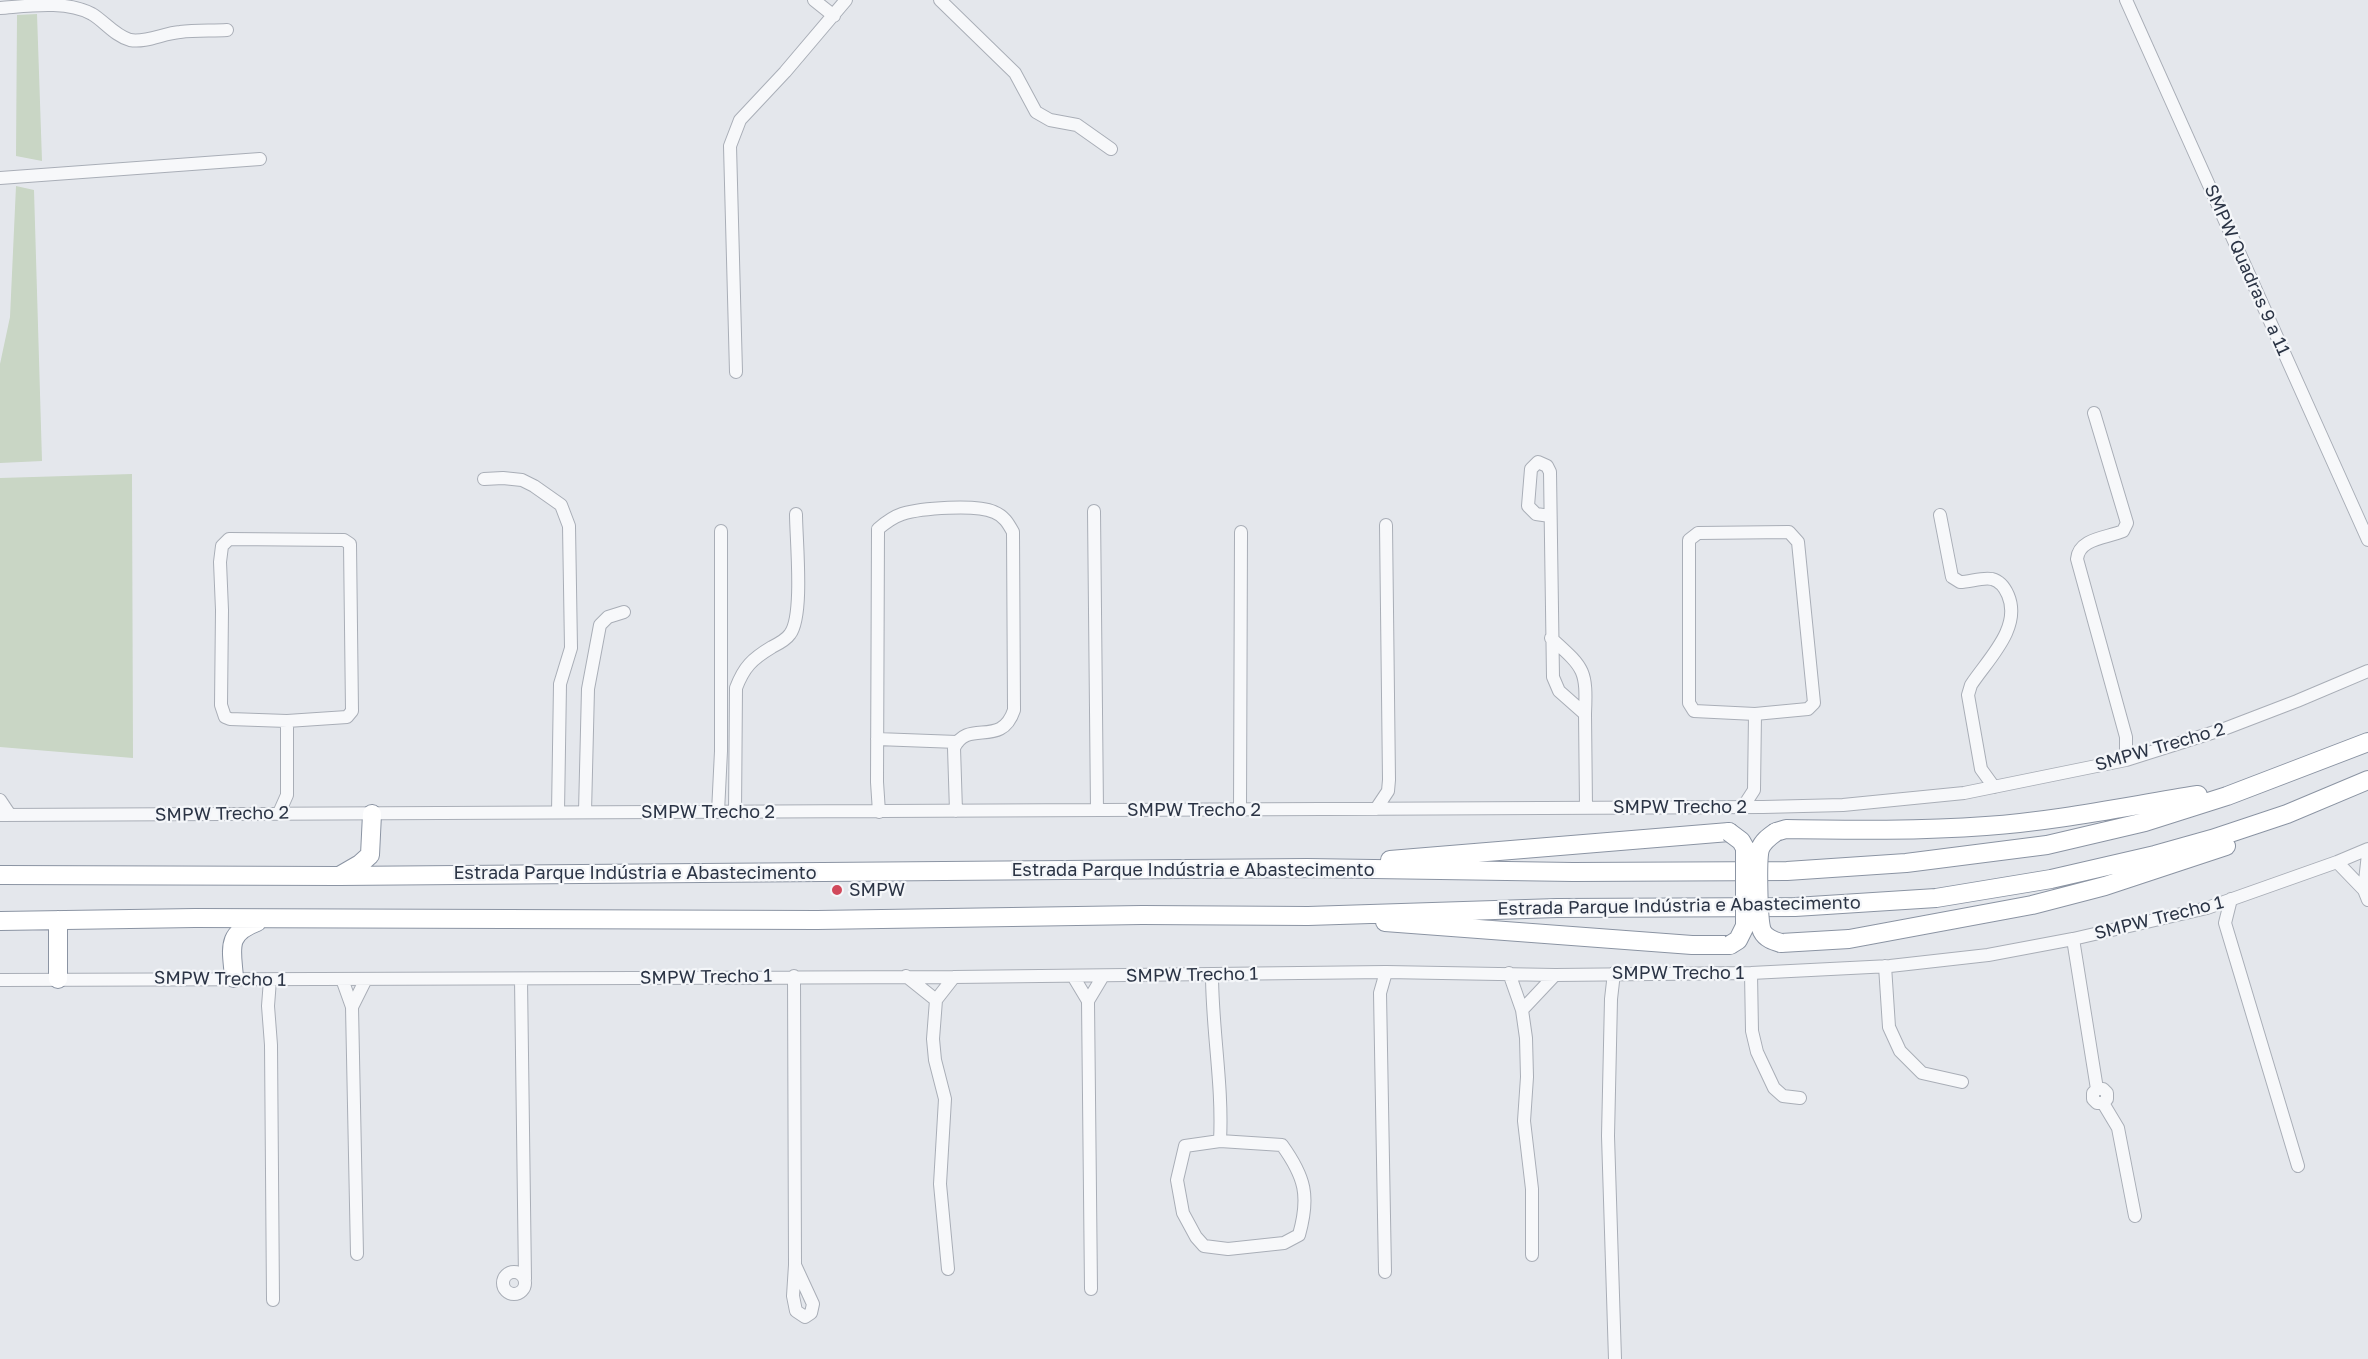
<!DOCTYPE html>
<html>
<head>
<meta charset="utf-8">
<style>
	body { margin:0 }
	canvas { display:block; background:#e4e7ec }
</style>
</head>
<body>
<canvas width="2368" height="1359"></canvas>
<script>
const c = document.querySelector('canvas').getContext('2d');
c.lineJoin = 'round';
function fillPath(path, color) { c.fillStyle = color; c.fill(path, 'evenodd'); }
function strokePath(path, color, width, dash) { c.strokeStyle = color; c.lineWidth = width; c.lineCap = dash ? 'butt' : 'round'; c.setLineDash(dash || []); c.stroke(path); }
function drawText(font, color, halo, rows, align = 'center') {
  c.font = font + ' "Golos Text",sans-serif'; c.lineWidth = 4.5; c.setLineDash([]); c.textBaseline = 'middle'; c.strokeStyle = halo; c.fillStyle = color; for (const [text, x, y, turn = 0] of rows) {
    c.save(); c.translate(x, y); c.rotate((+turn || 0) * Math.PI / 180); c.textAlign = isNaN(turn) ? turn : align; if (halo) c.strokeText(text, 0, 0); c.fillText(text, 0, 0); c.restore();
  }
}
const green = new Path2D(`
	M37,14L42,161L16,156L17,15Z
	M16,186L34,190L42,461L0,463V364L10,317Z
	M132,474L133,758L0,747V478Z`);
const minor = new Path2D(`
	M814,0L834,16
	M940,0L1015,73L1036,112L1050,120L1077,125L1111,149
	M2126,0L2368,540
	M0,8C28,6 66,0 92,14C104,21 115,36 130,40C146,43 164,33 180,32C196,30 212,31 227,30
	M0,178L260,159
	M736,372L730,146L740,120L785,72L846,0
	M2094,413L2127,523L2123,531C2107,538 2079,538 2077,559L2126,737V760
	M484,479L503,478L522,480L534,486L561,505L569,526L571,648L560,684L558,812
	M1094,511L1097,810
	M1940,515L1952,577L1960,582C1970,582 1982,577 1992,579C2000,581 2005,588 2008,595C2022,628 1988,659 1971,685L1968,695L1981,769L1994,787
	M1550,516L1536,514L1528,506L1531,469L1538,462L1547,466L1550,472L1553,677L1559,691L1585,714L1586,807
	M1789,532L1798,542L1814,703L1808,709L1755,714L1694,711L1689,703V540L1698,533Z
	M229,539L344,540L350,544L352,711L347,717L287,721L230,719L225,717L221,705L222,610L220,562L222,546Z
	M1551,638C1584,668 1587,669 1585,714
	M877,739L957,742
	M0,800L10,815
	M1743,807L1754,790L1755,714
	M1240,809L1241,532
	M1376,809L1388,791L1389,780L1386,525
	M585,812L588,689L600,625L608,617L624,612
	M718,812L721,751V531
	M879,812L877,782L878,529C885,523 893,517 902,514C921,508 976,504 994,512C1004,516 1008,523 1013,532L1014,710C1001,749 968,718 954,748L956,811
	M279,813L287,795V721
	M735,813L736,688C744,667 752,659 772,647C778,644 786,640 790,634C804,616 796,539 796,514
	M0,815L1763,807L1843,805L1964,793L2126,760L2224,729L2297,701L2368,671
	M2337,862L2364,890L2368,900
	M2364,890L2368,854
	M2231,899L2225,923L2298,1166
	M2073,939L2097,1089
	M1885,966L1889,1027L1900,1051L1922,1073L1962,1082
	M1509,973L1522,1010L1526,1038L1527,1077L1524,1121L1532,1189V1255
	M1614,973L1611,999L1608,1136L1615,1359
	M1751,973L1752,1031L1757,1052L1774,1088L1783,1096L1800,1098
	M1212,974C1212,1030 1223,1085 1220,1141L1185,1146L1177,1180L1183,1213L1196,1237L1204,1246L1228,1249L1284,1243L1299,1235C1310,1196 1305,1177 1282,1145L1220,1141
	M794,976L795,1265L793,1296L796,1311L805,1317L811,1313L813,1304L795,1265
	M906,976L936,1000
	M1073,976L1088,1001
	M342,979L352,1007L357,1254
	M521,979L525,1279
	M0,980L954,977L1386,972L1555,975L1751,973L1890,966L1988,955L2073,939L2207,908L2337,862L2368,849
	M270,980L268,1006L271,1045L273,1300
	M352,1007L366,979
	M1522,1010L1555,975
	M2103,1103L2107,1099V1093L2103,1089H2097L2093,1093V1099L2097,1103H2103L2118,1128L2135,1216
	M948,1269L940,1184L945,1099L935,1060L933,1039L936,1000L954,977
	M503 1283a11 11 0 1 1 22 0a11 11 0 1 1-22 0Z
	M1385,1272L1380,993L1386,972
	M1091,1289L1088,1001L1103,976`);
const highway = new Path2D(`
	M1776,832L1786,829C1853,830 1920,831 1986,826C2058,821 2128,806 2198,795
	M1390,860L1729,832
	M0,875L339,876L1307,868L1573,872L1787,871L1906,863L2047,845L2145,822L2227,796L2368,742
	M341,875L360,864L370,855L372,814
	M0,921L195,918L817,920L1142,915L1308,916L1557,908L1795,907L1936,898L2051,879L2155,855L2212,839L2287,814L2368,780
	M1385,922L1692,945H1730
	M1781,943L1849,939L2032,905L2105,886L2226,846
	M234,978C232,949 225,934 257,922
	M58,979V920`);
const highwayBridge = new Path2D(`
	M1729,832L1741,841L1745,848V926L1738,940L1730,945
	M1776,832C1769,837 1763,841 1760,849C1757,859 1758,921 1762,931C1766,939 1774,941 1781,943`);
const markers = [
	[837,890,6,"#d1495b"]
];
const streetNames = [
	["SMPW Quadras 9 a 11",2247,270,66],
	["SMPW Trecho 2",2160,747,-16],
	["SMPW Trecho 2",1680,807],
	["SMPW Trecho 2",1194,810],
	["SMPW Trecho 2",708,812],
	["SMPW Trecho 2",222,814,-1],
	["Estrada Parque Indústria e Abastecimento",1193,870],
	["Estrada Parque Indústria e Abastecimento",635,873],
	["Estrada Parque Indústria e Abastecimento",1679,906,-1],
	["SMPW Trecho 1",2159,918,-14],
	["SMPW Trecho 1",1678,973],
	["SMPW Trecho 1",1192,975,-1],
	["SMPW Trecho 1",706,977,-1],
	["SMPW Trecho 1",220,979,1]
];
const poiNames = [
	["SMPW",849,890]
];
fillPath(green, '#c9d6c5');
strokePath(minor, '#a9aeb7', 14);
strokePath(highway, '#8b94a3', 20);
strokePath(minor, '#f7f8fa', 12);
strokePath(highway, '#fff', 18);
strokePath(highwayBridge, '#8b94a3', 20, []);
strokePath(highwayBridge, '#fff', 18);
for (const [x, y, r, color] of markers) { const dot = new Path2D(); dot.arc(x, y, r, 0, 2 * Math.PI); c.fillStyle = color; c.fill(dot); strokePath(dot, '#f4f6f9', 2); }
drawText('18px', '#2b3445', '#f4f6f9', streetNames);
drawText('18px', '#2b3445', '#f4f6f9', poiNames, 'left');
</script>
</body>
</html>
